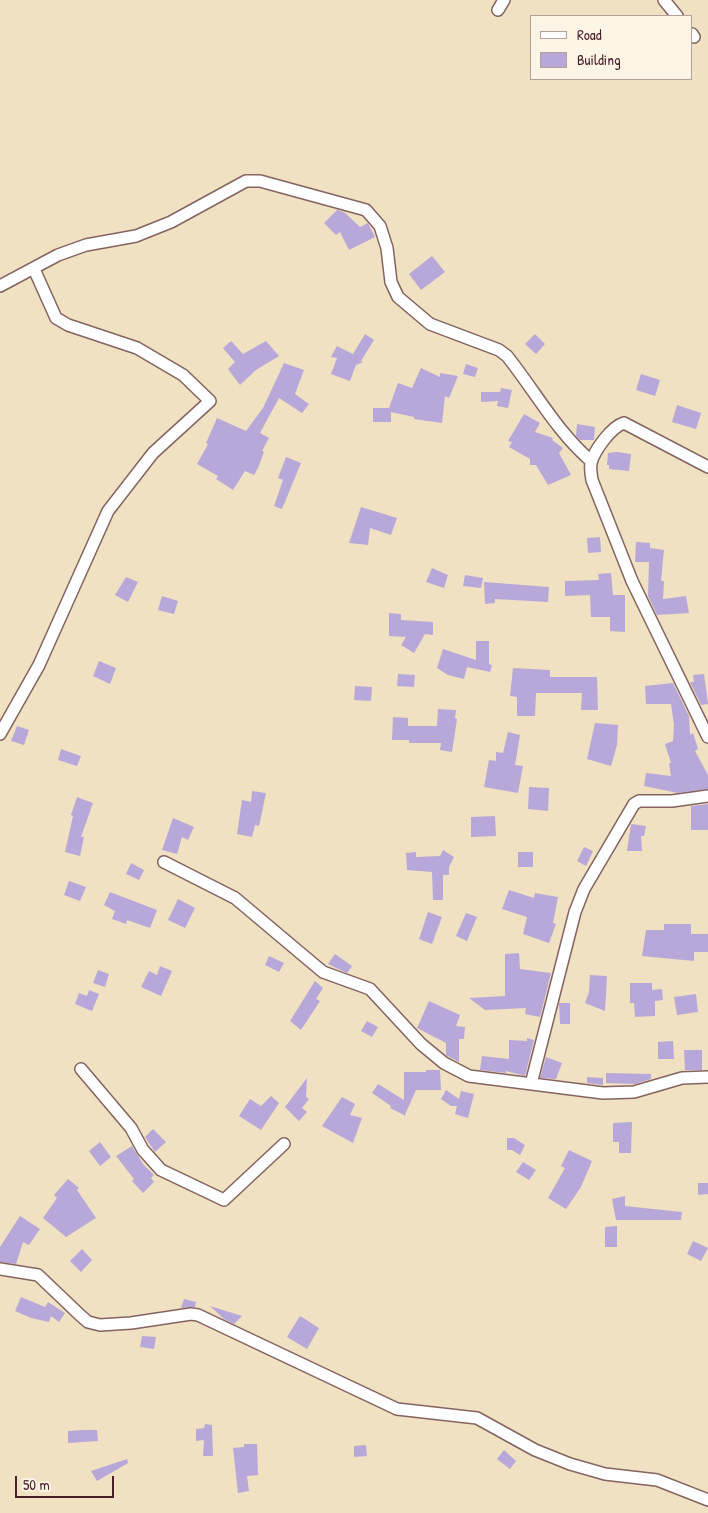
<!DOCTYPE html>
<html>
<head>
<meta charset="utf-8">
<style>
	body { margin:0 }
	#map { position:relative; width:708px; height:1513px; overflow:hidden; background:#efe1c1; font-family:"Patrick Hand",sans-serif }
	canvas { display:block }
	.legend { position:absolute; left:530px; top:15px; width:162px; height:65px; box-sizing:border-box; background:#fcf5e5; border:1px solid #b59f9b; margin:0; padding:6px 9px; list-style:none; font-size:15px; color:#4a1f2b }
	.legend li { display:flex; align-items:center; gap:10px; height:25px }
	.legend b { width:25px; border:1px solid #b59f9b }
	.scale { position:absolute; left:15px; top:1476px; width:99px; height:22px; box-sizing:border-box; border:2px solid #4a1f2b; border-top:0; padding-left:6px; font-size:15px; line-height:18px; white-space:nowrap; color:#4a1f2b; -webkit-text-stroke:4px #fcf5e5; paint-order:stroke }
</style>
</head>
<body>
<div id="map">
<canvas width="708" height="1513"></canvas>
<ul class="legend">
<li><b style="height:6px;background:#fff"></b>Road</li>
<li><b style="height:14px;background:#b8a8d9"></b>Building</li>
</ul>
<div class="scale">50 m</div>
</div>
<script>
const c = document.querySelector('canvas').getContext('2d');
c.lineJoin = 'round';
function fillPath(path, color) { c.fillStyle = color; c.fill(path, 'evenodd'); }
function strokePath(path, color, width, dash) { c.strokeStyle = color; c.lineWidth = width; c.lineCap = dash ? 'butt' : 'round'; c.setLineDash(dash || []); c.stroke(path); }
const building = new Path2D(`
	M337,210L344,212L360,227L368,223L375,237L349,250L340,232L336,235L324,223Z
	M432,256L445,272L421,290L409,274Z
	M365,334L374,340L361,361L363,362L356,365L350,381L331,374L337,358L331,357L337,346L353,354Z
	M535,334L545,344L536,354L525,344Z
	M231,341L243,354L266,341L279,356L256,370L240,385L228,369L235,362L223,348Z
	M284,363L304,370L295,394L309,404L302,413L279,398L260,433L269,438L262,451L264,452L258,468L254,475L245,471L233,490L216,479L218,476L197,464L208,444L206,443L217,418L246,431L263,408Z
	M466,364L478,368L475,377L463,374Z
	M421,368L440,377V373L458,376L449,398L445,396L442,423L414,419V417L391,412V422H373V408H389L398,383L412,388Z
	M641,374L660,380L655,396L636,390Z
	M501,388L512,390L508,408L497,406L498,401L481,402V392H500Z
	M677,405L701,413L696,429L672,422Z
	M524,414L540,423L535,432L553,438L552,440L563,448L559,453L571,475L548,485L536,465H530V459L509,447L512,442L508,441Z
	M577,424L595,427L594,440H580L576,436Z
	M617,452L631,454L629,471L609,469V465H607L608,453Z
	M286,457L301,463L282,509L274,506L283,480L278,478Z
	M361,507L397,518L391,535L370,528L368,545L349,543Z
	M600,537L601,552L588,553L587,538Z
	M636,542L650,543V548L664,550L661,581H664L663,599L686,596L689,613L657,615L648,596L649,562H635Z
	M432,568L448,575L444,588L426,582Z
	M611,573L613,595H625V632L610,631V617H591L590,595L565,596V581L599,580L598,574Z
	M465,575L483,578L481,588L463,586Z
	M126,577L138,582L128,602L115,595Z
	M484,582L549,587L548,602L495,599V603L485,604Z
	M162,596L178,601L174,614L158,610Z
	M389,613L401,614V620L433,622V635L425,634L414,653L401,645L406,637L389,636Z
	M476,641H489V664L492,665L490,672L467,667L464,679L448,675L437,668L443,649L476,660Z
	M99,661L116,668L110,684L93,676Z
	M513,668L550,670V677H597L598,710H581L582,693H536L535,716H517V697L510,696Z
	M398,674L415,675L414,687L397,686Z
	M704,674L708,704L701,705L690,682H694L693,675Z
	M673,683L689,716L690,735L693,733L698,749L695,751L708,775V789L678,793L644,786L646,773L671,776L669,763H671L665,744L673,741L674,725L671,704H646L645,686Z
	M355,686L372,687L371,701L354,700Z
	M438,709L456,710L455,718L457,719L452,752L440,750L441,743H409V740H392L393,717L408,718V726H437Z
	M595,723L618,725L617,745L611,766L587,759Z
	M17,726L29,730L24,745L11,741Z
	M508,732L520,735L515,765L523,766L518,793L484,787L489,760L496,761V752L503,753Z
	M61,749L81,756L77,766L58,760Z
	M529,787L549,788L548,811L528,809Z
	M252,791L266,793L259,826L255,825L252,837L237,834L242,800L251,802Z
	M77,797L93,803L81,837H84L80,856L65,852L73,816L71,815Z
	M708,804V830H691V806Z
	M495,816L496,836L471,837V817Z
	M173,818L194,827L188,840L182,837L177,854L162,850Z
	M631,824L646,826L644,836H641L642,851H627Z
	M584,847L593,851L586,866L577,861Z
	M443,850L454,857L449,867V875H443V900H433L432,872L407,870L406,853L416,852V857L440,856Z
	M518,852H533V867H518Z
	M131,863L144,870L139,880L126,874Z
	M69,881L86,887L80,901L64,895Z
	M509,890L534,898L535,893L558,897L553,923L556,924L549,943L523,934L527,917L502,909Z
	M110,892L157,910L150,928L127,920L126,924L112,919L115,911L104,905Z
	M178,899L195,908L185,928L168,920Z
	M428,912L442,917L432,944L419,939Z
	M466,913L477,917L467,941L456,936Z
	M664,924H691V934H708V952H694V961L642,956L646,930H664Z
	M519,953L520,969L551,973L540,1017L525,1014L526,1008L485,1010L469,998L505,996V954Z
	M335,954L352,966L347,973L328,964Z
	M269,956L284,963L279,972L265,965Z
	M160,966L172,971L161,996L141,987L149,971L157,975Z
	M98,970L109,974L105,987L93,983Z
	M590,975L607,976L605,1011L585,1003L589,992Z
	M315,981L323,988L316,999L320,1001L301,1030L290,1021Z
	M630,983H652V990L662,989L663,1000L655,1001V1016L635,1017L634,1003H630Z
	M89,990L99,994L92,1011L75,1004L79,993L87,996Z
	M696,994L698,1012L677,1015L674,997Z
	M429,1001L460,1015L456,1026L465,1027L464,1039H459V1062L446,1055V1043L417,1028Z
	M559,1003H570V1024H560Z
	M367,1021L378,1027L372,1037L361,1031Z
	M527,1038L534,1040L525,1076L506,1071V1073L480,1070L482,1056L509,1059V1040L527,1041Z
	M673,1041L674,1059H658V1042Z
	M684,1050H702V1070H685Z
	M546,1057L562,1063L556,1079L540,1078Z
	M426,1070H440L441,1090H416L404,1117V1115L390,1108L391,1106L372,1093L378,1084L404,1100V1072H426Z
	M606,1073L651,1074V1079L635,1084L606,1083Z
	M587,1077L603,1078V1085L587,1083Z
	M307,1078L306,1097L309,1099L302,1108L307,1112L299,1121L285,1107Z
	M446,1090L459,1099L461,1091L474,1094L468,1118L455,1114L457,1106H451L441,1099Z
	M271,1096L279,1103L261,1130L239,1116L250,1099L261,1106Z
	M342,1097L355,1104L350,1115L362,1118L353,1143L322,1126Z
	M632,1122L631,1153H619V1142H613V1123Z
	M153,1129L166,1142L155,1152L145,1137Z
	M507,1138H514L525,1145L520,1155L512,1150H507Z
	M100,1142L111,1157L100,1166L89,1151Z
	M132,1146L143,1164L154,1175L151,1178L154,1182L143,1193L132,1181L134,1179L116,1156Z
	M569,1150L592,1161L581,1187L566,1209L548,1198L565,1168L561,1166Z
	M523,1162L536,1170L529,1180L516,1172Z
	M68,1179L79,1188L77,1190L96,1218L66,1237L43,1218L57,1198L54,1195Z
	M698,1183H708V1194L698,1195Z
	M625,1196V1206L682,1212L681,1220H616L612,1199Z
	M20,1216L40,1229L29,1245L23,1242L16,1264L0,1262V1247Z
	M617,1226V1247H605V1227Z
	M693,1241L708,1248L701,1261L687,1254Z
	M82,1249L92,1260L81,1272L70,1261Z
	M21,1297L45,1307L48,1302L65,1313L59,1322L51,1316L49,1322L31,1318L15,1311Z
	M184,1299L196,1302L195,1307L181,1308Z
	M210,1306L242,1316L234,1324L224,1319Z
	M300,1316L319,1328L307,1349L287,1337Z
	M142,1336L156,1337L154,1349L140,1347Z
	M205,1424L212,1425L213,1456H203L204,1440L196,1441V1429L204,1428Z
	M83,1430H97L98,1441L68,1443V1431Z
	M244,1444H257L258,1475L247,1476L249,1491L238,1493L233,1448L244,1447Z
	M366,1445L367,1456L354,1457V1446Z
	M504,1450L516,1461L510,1469L497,1459Z
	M127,1459L128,1463L97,1481L91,1471Z`);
const minor = new Path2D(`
	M664,0L677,16
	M498,10L504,0
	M692,34L694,37
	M0,286L58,255L86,245L136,236L171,222L246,181H260L366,210L380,226L387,248L391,282L398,297L430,324L499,350L507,356C535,391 557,432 591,461
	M708,467L624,423C611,427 594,451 591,463C590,469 591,474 592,480L632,581L708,737
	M0,734L39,665L108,511L153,453L210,401L183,375L137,348L68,325L56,318L34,269
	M164,862L235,898L323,972L370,989L421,1044L444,1063L469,1076L603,1093L634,1092L682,1078L708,1077
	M81,1069L131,1128L143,1150L161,1170L224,1200L284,1144
	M531,1084L575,912L584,889L634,804L639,801H672L708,796
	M0,1269L38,1275L81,1316L88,1322L100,1325L131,1323L191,1314L198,1315L397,1409L477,1418L535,1450L570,1464L605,1474L657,1480L708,1500`);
fillPath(building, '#b8a8d9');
strokePath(minor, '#846360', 14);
strokePath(minor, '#fff', 11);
</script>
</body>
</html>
